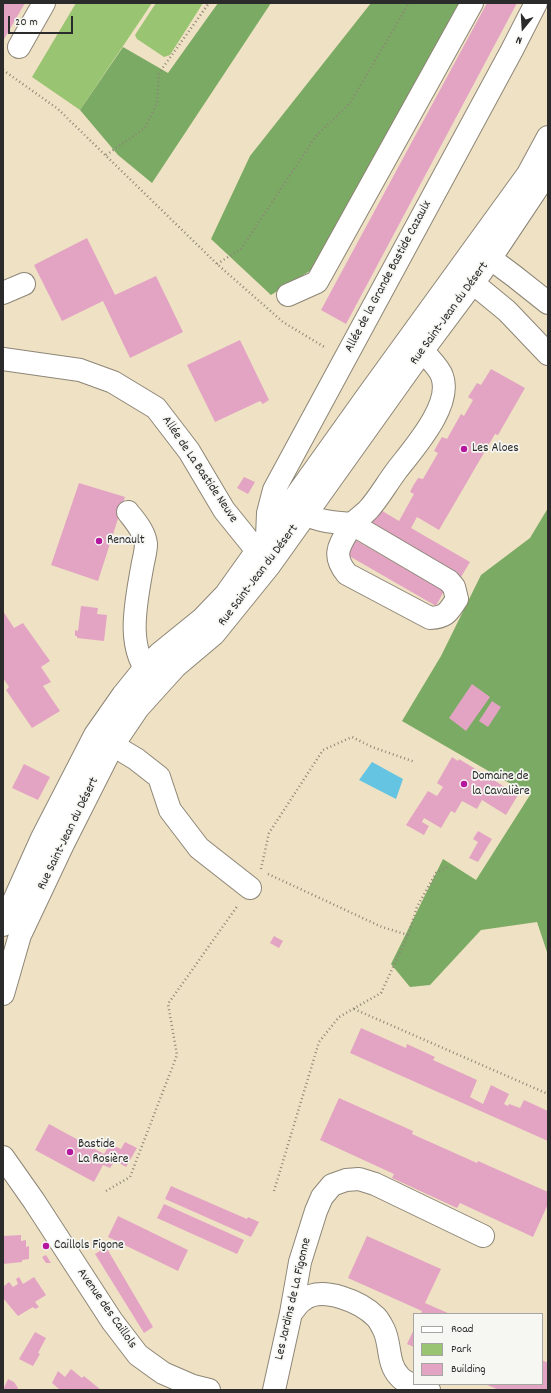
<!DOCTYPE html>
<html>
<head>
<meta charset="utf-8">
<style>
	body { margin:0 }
	#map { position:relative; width:551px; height:1393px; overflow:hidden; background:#efe1c3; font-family:Dekko,sans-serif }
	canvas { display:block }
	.frame { position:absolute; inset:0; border:4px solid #2b2b2b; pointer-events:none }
	.legend { position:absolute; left:413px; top:1313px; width:130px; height:72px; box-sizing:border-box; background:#f6f6f2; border:1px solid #a5a5a2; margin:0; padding:5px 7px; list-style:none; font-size:12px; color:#2b2b2b }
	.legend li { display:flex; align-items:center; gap:8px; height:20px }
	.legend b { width:20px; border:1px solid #a5a5a2 }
	.north { position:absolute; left:503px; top:8px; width:40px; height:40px; -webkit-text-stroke:3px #f6f6f2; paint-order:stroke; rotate:198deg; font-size:11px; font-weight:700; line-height:16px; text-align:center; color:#2b2b2b }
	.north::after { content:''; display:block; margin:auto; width:14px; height:18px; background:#2b2b2b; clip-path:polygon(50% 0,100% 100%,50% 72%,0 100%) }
	.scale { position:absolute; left:8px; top:16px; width:65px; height:18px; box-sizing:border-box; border:2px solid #2b2b2b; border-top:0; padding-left:5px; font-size:12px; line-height:14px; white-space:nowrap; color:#2b2b2b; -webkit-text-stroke:3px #f6f6f2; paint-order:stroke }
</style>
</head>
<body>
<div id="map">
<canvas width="551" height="1393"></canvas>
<div class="frame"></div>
<ul class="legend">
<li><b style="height:5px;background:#fff"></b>Road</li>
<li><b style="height:11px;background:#99c471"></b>Park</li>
<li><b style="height:11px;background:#e3a4c4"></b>Building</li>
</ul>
<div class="north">N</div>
<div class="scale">20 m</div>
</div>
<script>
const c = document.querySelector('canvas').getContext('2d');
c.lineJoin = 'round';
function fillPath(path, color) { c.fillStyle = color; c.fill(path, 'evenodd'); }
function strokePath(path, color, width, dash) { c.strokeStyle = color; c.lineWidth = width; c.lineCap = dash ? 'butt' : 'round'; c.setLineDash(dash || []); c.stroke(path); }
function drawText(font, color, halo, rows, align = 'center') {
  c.font = font + ' Dekko,sans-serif'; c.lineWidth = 3.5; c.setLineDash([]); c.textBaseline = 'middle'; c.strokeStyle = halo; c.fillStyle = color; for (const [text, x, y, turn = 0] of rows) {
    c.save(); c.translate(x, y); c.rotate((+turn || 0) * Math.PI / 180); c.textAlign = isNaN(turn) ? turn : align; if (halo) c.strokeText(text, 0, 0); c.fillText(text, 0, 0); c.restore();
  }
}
const green = new Path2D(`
	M76,3H152L80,110L32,77Z
	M156,3H203L170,55L164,57L137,39L135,35Z`);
const forest = new Path2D(`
	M218,3H271L152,183L118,155L80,110L123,47L168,73Z
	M371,3H462L313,269L271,295L211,239L250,156Z
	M548,508V955L537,922L481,930L430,985L410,987L391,964L443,859L476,880L530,795L402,721L441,656L481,575L530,538Z`);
const water = new Path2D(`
	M372,762L403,779L396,799L359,780Z`);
const building = new Path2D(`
	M3,3H25L3,41Z
	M487,3H517L346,324L321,310Z
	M87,238L115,295L156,276L183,332L130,358L103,301L62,321L34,265Z
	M240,340L269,400L263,404L260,401L215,422L187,365Z
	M491,369L525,388L498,435L495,434L439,530L417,517L411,528L470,562L461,577L370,525L379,509L399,521L414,494L410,492L413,486L418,478L423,479L438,453L434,451L439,442L442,437L447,439L461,414L464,416L473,400L468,397L477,383L481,385Z
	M244,477L255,482L248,494L237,488Z
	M79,483L125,497L98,581L51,565Z
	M352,538L444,591L436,606L344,553Z
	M81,606L98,608L97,614L107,615L104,641L77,638V636H75V630L78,631Z
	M3,611L14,628L23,623L50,661L41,667L51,682L43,686L60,711L32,728L6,690L9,687L3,678Z
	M472,684L490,697L466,731L449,718Z
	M492,701L501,707L488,727L479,721Z
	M452,757L458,761L459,759L518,795L506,815L482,800L477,809L462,801L455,813L451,811L441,828L424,818L422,822L429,826L424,835L406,825L428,791L437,796L443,787L437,783Z
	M24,764L50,777L38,800L12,788Z
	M478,831L492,839L478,862L469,858L478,842L473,839Z
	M274,936L283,941L279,948L270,943Z
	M361,1028L406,1048L407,1044L435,1057L433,1060L477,1080L470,1097L483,1104L491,1085L509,1094L504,1104L508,1106L509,1104L520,1108L524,1100L548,1111V1141L350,1053Z
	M339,1098L413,1131L412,1134L477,1163L478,1161L548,1192V1204L533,1237L460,1203L457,1208L392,1178L394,1174L320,1140Z
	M49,1124L104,1154L110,1144L121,1149L125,1142L137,1148L126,1167L115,1161L110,1168L103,1165L94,1182L35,1150Z
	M171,1186L247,1219L248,1217L259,1222L251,1237L165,1199Z
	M164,1204L244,1240L237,1254L157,1218Z
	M118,1216L188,1250L178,1271L108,1237Z
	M21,1235V1241L26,1240V1247L29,1246V1259L22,1260V1262L3,1264V1236Z
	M367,1236L441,1269L425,1303L450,1314H421L422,1311L348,1278Z
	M106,1247L153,1327L144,1333L95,1254Z
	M46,1255L51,1263H46L42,1257Z
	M19,1277L23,1284L34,1277L46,1295L35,1302L39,1307L35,1309L33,1307L18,1316L3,1298V1287L9,1282L13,1287L18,1284L16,1279Z
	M414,1329V1347L407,1344Z
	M35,1332L46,1338L38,1353L40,1354L33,1366L19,1359Z
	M542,1360L548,1363V1390H499L485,1384H542Z
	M71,1369L82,1378L84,1376L101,1390H60L52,1383L58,1371L65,1377Z
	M8,1379L14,1382L18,1388L17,1390H3Z`);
const path = new Path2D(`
	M3,70L58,109L217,264L283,322L326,348
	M106,155L145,128L157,103L159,73L209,3
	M217,264L241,249L316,136L350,103L409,3
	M261,869L269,833L323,750L352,737L372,747L415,762
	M268,874L382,927L408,935
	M354,1009L548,1094
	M106,1191L130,1177L177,1055L168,1004L238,905
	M274,1191L319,1042L339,1017L381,993L408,935L417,907L436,873L449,866`);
const minor = new Path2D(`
	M19,47L44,3
	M479,250L514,276L548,303
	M462,274L507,311L548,354
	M3,293L24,284
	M288,295L317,282L472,3
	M3,359L80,370L113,382L156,408L189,451L224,510L266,562
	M294,508C313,521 330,522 352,524C357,519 363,515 368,510C379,498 387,483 397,470C413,449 453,405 442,376C439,367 420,348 413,342
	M128,512C135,521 145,532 146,544C146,552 143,561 142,568C136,603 125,649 152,677
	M352,524L449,581L454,587L457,599C448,612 447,617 430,618L347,574C330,553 341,544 352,524Z
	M267,537L268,513L274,490L512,50L536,3
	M101,738L136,759L159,777L170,810L199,848L250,888
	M3,925L42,838L95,735L123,695L144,669L160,653L202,619L226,594L368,395L528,174L548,137
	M3,994L20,935L63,844L113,745L138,708L176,666L214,634L269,566L423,350L482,271L548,172
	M3,1157L34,1201L112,1321L138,1355L163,1373L193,1386L209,1390
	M291,1313C295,1309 298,1303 303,1300C322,1285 361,1302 376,1317C379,1320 382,1326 384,1330C391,1345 387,1363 399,1376C406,1385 420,1386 429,1390
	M274,1390L291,1313L300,1262L316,1211L322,1197L332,1185L346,1180L359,1179L375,1184L483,1236`);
const markers = [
	[464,449,4,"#b5179e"],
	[99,541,4,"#b5179e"],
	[464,784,4,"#b5179e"],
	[70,1152,4,"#b5179e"],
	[46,1246,4,"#b5179e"]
];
const streetNames = [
	["Allée de la Grande Bastide Cazaulx",389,277,-62],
	["Rue Saint-Jean du Désert",450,314,-54],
	["Allée de La Bastide Neuve",199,470,56],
	["Rue Saint-Jean du Désert",259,576,-53],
	["Rue Saint-Jean du Désert",69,834,-64],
	["Les Jardins de La Figonne",294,1299,-77],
	["Avenue des Caillols",106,1309,55]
];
const poiNames = [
	["Les Aloes",472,449],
	["Renault",107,541],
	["Domaine de",472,777],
	["la Cavalière",472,792],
	["Bastide",78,1145],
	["La Rosière",78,1160],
	["Caillols Figone",54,1246]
];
fillPath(green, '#99c471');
fillPath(forest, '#7aaa63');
fillPath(water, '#64c4e2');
fillPath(building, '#e3a4c4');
strokePath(minor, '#8d8677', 24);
strokePath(path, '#8d8677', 2.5, [1, 3]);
strokePath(minor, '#fff', 22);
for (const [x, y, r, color] of markers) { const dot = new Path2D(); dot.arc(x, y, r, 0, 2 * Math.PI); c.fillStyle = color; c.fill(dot); strokePath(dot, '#f6f6f2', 1.5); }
drawText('13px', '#2b2b2b', '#f6f6f2', streetNames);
drawText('13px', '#2b2b2b', '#f6f6f2', poiNames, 'left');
</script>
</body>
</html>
